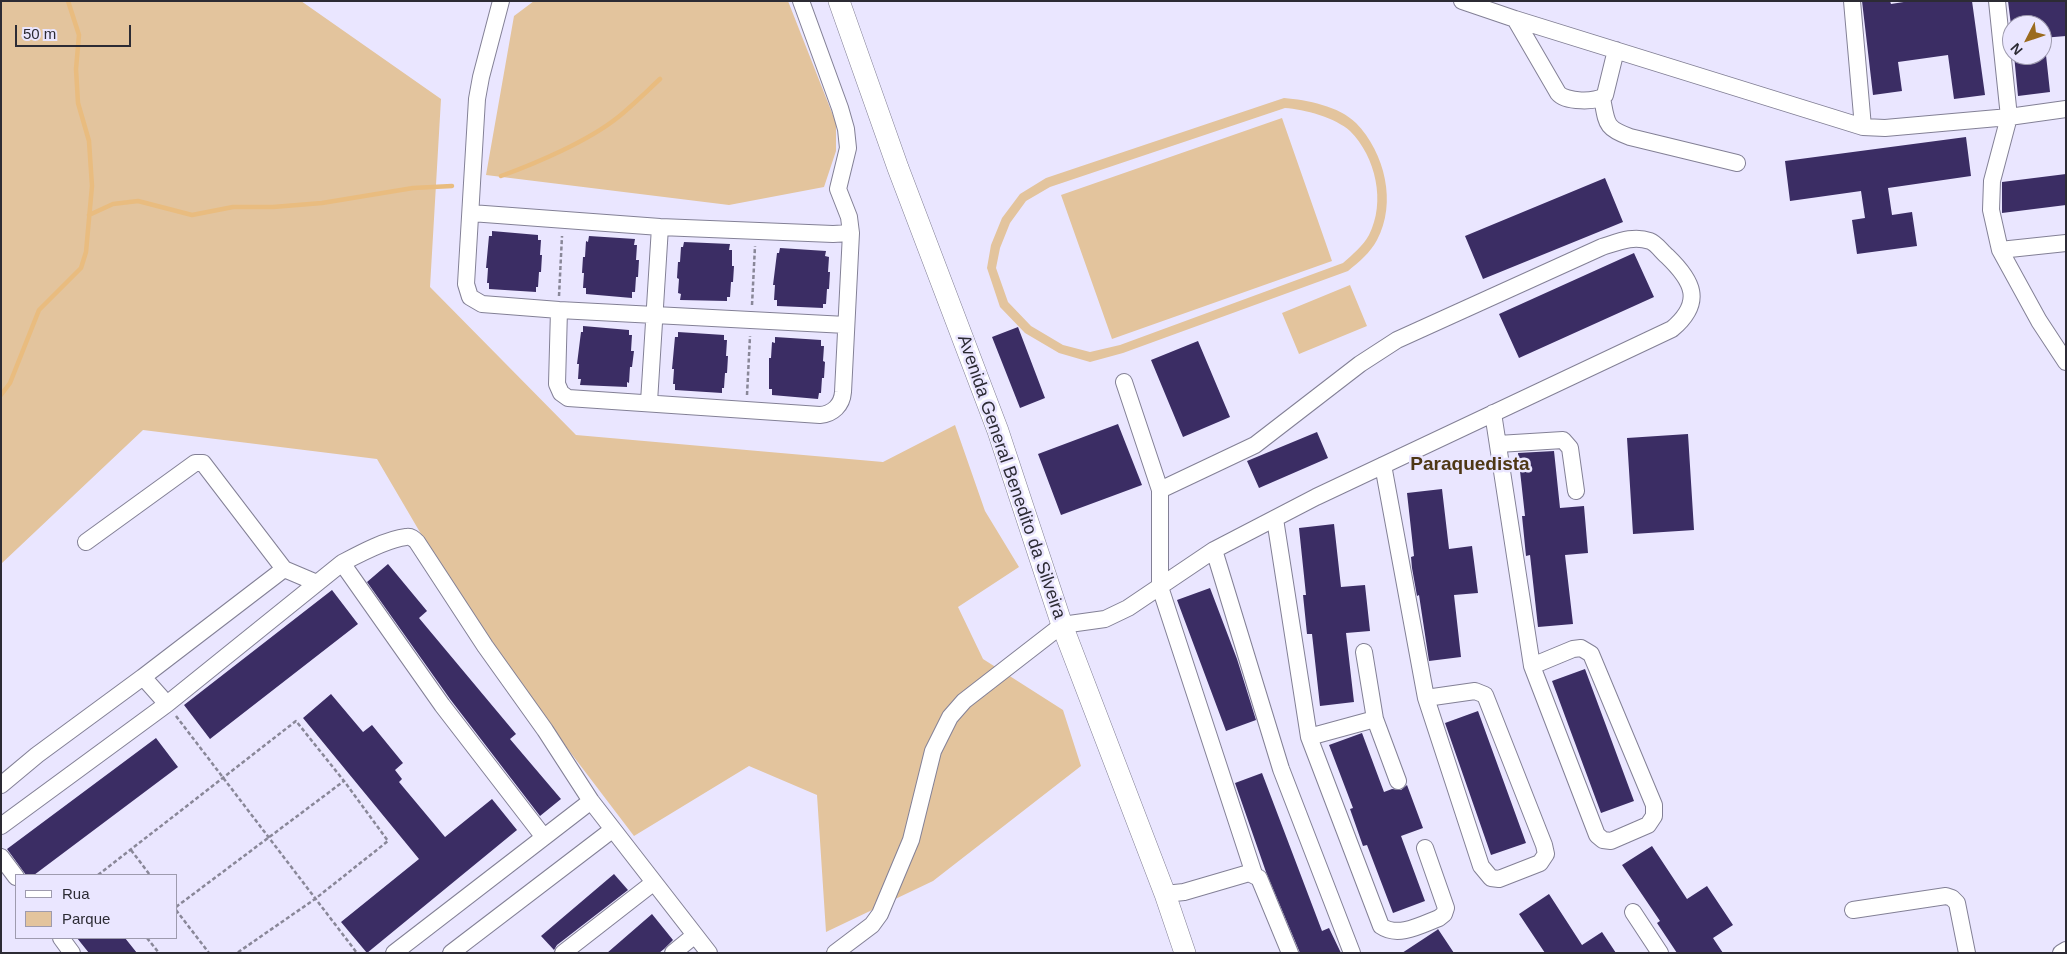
<!DOCTYPE html>
<html>
<head>
<meta charset="utf-8">
<style>
	body { margin:0 }
	#map { position:relative; width:2067px; height:954px; overflow:hidden; background:#eae6ff; font-family:Helvetica,sans-serif }
	canvas { display:block }
	.frame { position:absolute; inset:0; border:2px solid #2c2b34; pointer-events:none }
	.legend { position:absolute; left:15px; top:874px; width:162px; height:65px; box-sizing:border-box; background:#eae6ff; border:1px solid #9e9bae; margin:0; padding:6px 9px; list-style:none; font-size:15px; color:#2c2b34 }
	.legend li { display:flex; align-items:center; gap:10px; height:25px }
	.legend b { width:25px; border:1px solid #9e9bae }
	.north { position:absolute; left:2002px; top:15px; width:50px; height:50px; box-sizing:border-box; background:#eae6ff; border:1px solid #9e9bae; border-radius:50%; rotate:229deg; font-size:14px; font-weight:700; line-height:20px; text-align:center; color:#2c2b34 }
	.north::after { content:''; display:block; margin:auto; width:18px; height:22px; background:#9b6b1e; clip-path:polygon(50% 0,100% 100%,50% 72%,0 100%) }
	.scale { position:absolute; left:15px; top:25px; width:116px; height:22px; box-sizing:border-box; border:2px solid #2c2b34; border-top:0; padding-left:6px; font-size:15px; line-height:18px; white-space:nowrap; color:#2c2b34; -webkit-text-stroke:4px #eae6ff; paint-order:stroke }
</style>
</head>
<body>
<div id="map">
<canvas width="2067" height="954"></canvas>
<div class="frame"></div>
<ul class="legend">
<li><b style="height:6px;background:#fff"></b>Rua</li>
<li><b style="height:14px;background:#e3c49d"></b>Parque</li>
</ul>
<div class="north">N</div>
<div class="scale">50 m</div>
</div>
<script>
const c = document.querySelector('canvas').getContext('2d');
c.lineJoin = 'round';
function fillPath(path, color) { c.fillStyle = color; c.fill(path, 'evenodd'); }
function strokePath(path, color, width, dash) { c.strokeStyle = color; c.lineWidth = width; c.lineCap = dash ? 'butt' : 'round'; c.setLineDash(dash || []); c.stroke(path); }
function drawText(font, color, halo, rows, align = 'center') {
  c.font = font + ' Helvetica,sans-serif'; c.lineWidth = 5; c.setLineDash([]); c.textBaseline = 'middle'; c.strokeStyle = halo; c.fillStyle = color; for (const [text, x, y, turn = 0] of rows) {
    c.save(); c.translate(x, y); c.rotate((+turn || 0) * Math.PI / 180); c.textAlign = isNaN(turn) ? turn : align; if (halo) c.strokeText(text, 0, 0); c.fillText(text, 0, 0); c.restore();
  }
}
const green = new Path2D(`
	M1,1H301L441,99L430,287L576,435L883,462L955,425L985,511L1019,567L958,607L983,659L1063,710L1081,766L933,881L826,932L817,795L749,766L634,836L478,631L377,459L143,430L1,564Z
	M534,1H788L836,123V151L824,187L729,205L486,175L514,16Z
	M1284,98C1307,100 1339,106 1356,123C1385,153 1397,203 1377,240C1370,253 1359,262 1348,271L1123,353L1090,362L1059,353L1025,333L1000,307L987,268L991,245L1002,218L1020,194L1046,178ZM1285,108C1304,109 1336,118 1350,131C1376,157 1386,202 1369,235C1363,246 1353,254 1343,263L1120,345L1090,352L1063,345L1031,326L1008,302L996,268L1000,248L1010,223L1026,201L1050,187Z
	M1282,118L1332,261L1112,339L1061,195Z
	M1350,285L1367,326L1299,354L1282,313Z`);
const stream = new Path2D(`
	M501,176C537,163 588,141 617,118C632,106 646,92 660,79
	M89,215L113,204L138,201L192,215L233,207H273L322,203L413,188L452,186
	M1,395L10,383L39,310L81,268L86,252L92,186L89,141L78,103L76,69L79,35L68,1`);
const building = new Path2D(`
	M1862,1H1890L1891,4L1910,1H1972L1985,95L1954,99L1948,55L1898,62L1902,91L1873,95Z
	M2008,1H2066V36L2042,38V25H2011Z
	M2014,55H2046L2050,92L2018,96Z
	M1966,137L1971,176L1888,188L1892,215L1912,212L1917,246L1857,254L1852,220L1865,218L1861,191L1790,201L1785,161Z
	M2066,174V205L2002,213V182Z
	M1605,178L1623,222L1483,279L1465,236Z
	M492,231L538,235V240H541L540,255H542L541,272H539L538,287H536V292L489,289V283H487L488,268H486L489,236H492Z
	M589,236L635,239L634,245H637L636,260H639L638,277H636L635,292H632V298L586,294V288H583L584,273H582L583,257H585L586,241L588,242Z
	M684,242L730,244L729,250H732V266H734L733,282H731L730,297H727V301L680,300L681,294L678,293L679,279L677,278L678,262H680L681,247H683Z
	M780,248L826,251L825,256L829,257L828,272H830L829,289H827L826,304H823V308L777,306V300H774L775,285H773L777,253H779Z
	M1634,253L1654,297L1519,358L1499,314Z
	M583,326L629,330V335H632L631,351H634L632,367H630L629,383L627,382V387L580,385L581,379H578L579,364H577L581,332H583Z
	M1018,327L1045,398L1020,408L992,337Z
	M678,332L724,335V340H727L726,356H728L727,373H725L724,388H722V393L675,390V384H673L674,369H672L675,337H678Z
	M775,337L821,340V346H824L823,361L825,362L824,378H822L821,393H819L818,399L772,395V389H769V358H771L772,342L775,343Z
	M1198,341L1230,417L1183,437L1151,360Z
	M1118,424L1142,485L1061,515L1038,454Z
	M1317,432L1328,458L1259,488L1247,461Z
	M1688,434L1694,530L1633,534L1627,438Z
	M1554,451L1560,508L1584,506L1588,553L1565,555L1573,624L1538,627L1530,555L1526,556L1522,516H1525L1518,453Z
	M1442,489L1449,549L1472,546L1478,593L1454,595L1461,657L1429,661L1419,595L1417,596L1412,568L1411,557L1414,556L1407,493Z
	M1334,524L1341,587L1365,585L1370,631L1346,633L1354,702L1320,706L1312,634H1307L1303,595H1306L1299,528Z
	M388,564L427,611L419,618L516,734L510,739L561,799L540,816L450,699L367,582Z
	M1210,588L1237,659L1256,720L1226,731L1177,600Z
	M332,590L358,624L210,739L184,705Z
	M1585,669L1634,801L1601,813L1552,681Z
	M331,694L363,732L372,725L403,763L395,770L402,779L399,782L445,837L492,799L517,830L367,953L341,922L419,859L303,718Z
	M1478,711L1526,843L1491,855L1445,723Z
	M1362,733L1384,792L1392,789L1401,790L1407,785L1423,828L1401,836L1425,901L1393,913L1367,845L1363,846L1350,809L1353,808L1329,745Z
	M156,738L178,767L34,875H26L7,849Z
	M1262,773L1322,931L1329,928L1341,953H1300L1266,872L1235,783Z
	M1652,846L1687,899L1707,886L1733,925L1713,938L1723,953H1677L1657,923L1660,921L1622,865Z
	M614,874L628,890L557,945L554,950L541,936Z
	M1549,894L1582,945L1602,932L1616,953H1545L1519,914Z
	M652,914L673,940L664,949L659,953H607Z
	M1438,929L1454,953H1402L1437,930Z
	M77,938H125L137,953H89Z`);
const path = new Path2D(`
	M559,296L562,236
	M752,305L755,246
	M747,395L750,336
	M176,716L357,953
	M131,850L150,875
	M98,875L296,721L344,781L388,841L315,899L237,953
	M176,907L344,781
	M176,910L209,953
	M147,938L159,953`);
const minor = new Path2D(`
	M501,1L481,77L477,99L466,284L470,297L482,304L559,310L846,325
	M1462,1L1515,19L1863,127L1885,128L2009,117L2066,109
	M1852,1L1863,127
	M1997,1L2009,117L1992,181L1991,210L2000,250L2039,321L2066,362
	M1515,19L1558,93C1565,102 1597,103 1605,95L1616,50
	M1602,98C1607,124 1605,128 1630,137L1737,163
	M471,213L660,227L833,234L851,233
	M2000,250L2066,243
	M559,310L557,384L561,393L568,398L820,415C833,414 842,405 843,392L851,233L849,217L838,189L848,148L846,129L840,108L801,1
	M1124,382L1160,490V587L1254,874
	M649,402L660,227
	M1493,413L1532,666L1597,835L1603,840L1611,841L1648,825L1654,816V805L1591,654L1581,648L1573,649L1532,666
	M1498,444L1563,440L1570,448L1576,491
	M1383,465L1426,698L1481,866L1491,878L1499,879L1540,863L1546,854L1544,845L1485,695L1475,691L1426,698
	M1275,519L1309,737L1381,926C1398,938 1421,925 1439,918L1444,914L1446,908L1425,848
	M86,542L195,463H203L284,569L317,583
	M1214,550L1281,769L1352,953
	M342,563C359,554 387,539 406,537C411,536 414,539 417,542L485,646L545,730L591,801L709,953
	M1364,652L1375,719L1398,781
	M167,704L143,677L284,569
	M1309,737L1375,719
	M1,785L37,755L143,677
	M1,826L167,704L342,563L442,705L543,836
	M1,857L16,877
	M1165,894L1184,892L1249,873L1259,878L1290,953
	M1853,910L1946,896L1952,898L1957,903L1967,953
	M1633,912L1660,953
	M61,938L72,953
	M394,953L591,801
	M451,953L612,830
	M563,953L653,883
	M673,953L695,935
	M835,953L872,925L880,914L911,840L933,751L950,717L964,701L1062,625L1105,619L1128,608L1214,550L1316,497L1672,329C1704,302 1693,281 1667,256C1662,252 1656,243 1650,241C1633,235 1618,242 1602,247L1397,340L1360,364L1255,445L1160,490
	M2061,953L2066,950`);
const major = new Path2D(`
	M839,1L898,168L998,431L1062,625L1165,894L1185,953`);
const streetNames = [
	["Avenida General Benedito da Silveira",1011,477,71]
];
const neighbourhoodNames = [
	["Paraquedista",1470,465]
];
fillPath(green, '#e3c49d');
strokePath(stream, '#e9bc7f', 4.5);
fillPath(building, '#3b2d64');
strokePath(minor, '#838096', 18);
strokePath(major, '#838096', 22);
strokePath(path, '#898798', 2.5, [4, 2.5]);
strokePath(minor, '#fff', 16);
strokePath(major, '#fff', 21);
drawText('18px', '#2c2b34', '#eae6ff', streetNames);
drawText('bold 19px', '#4e3714', '#eae6ff', neighbourhoodNames);
</script>
</body>
</html>
